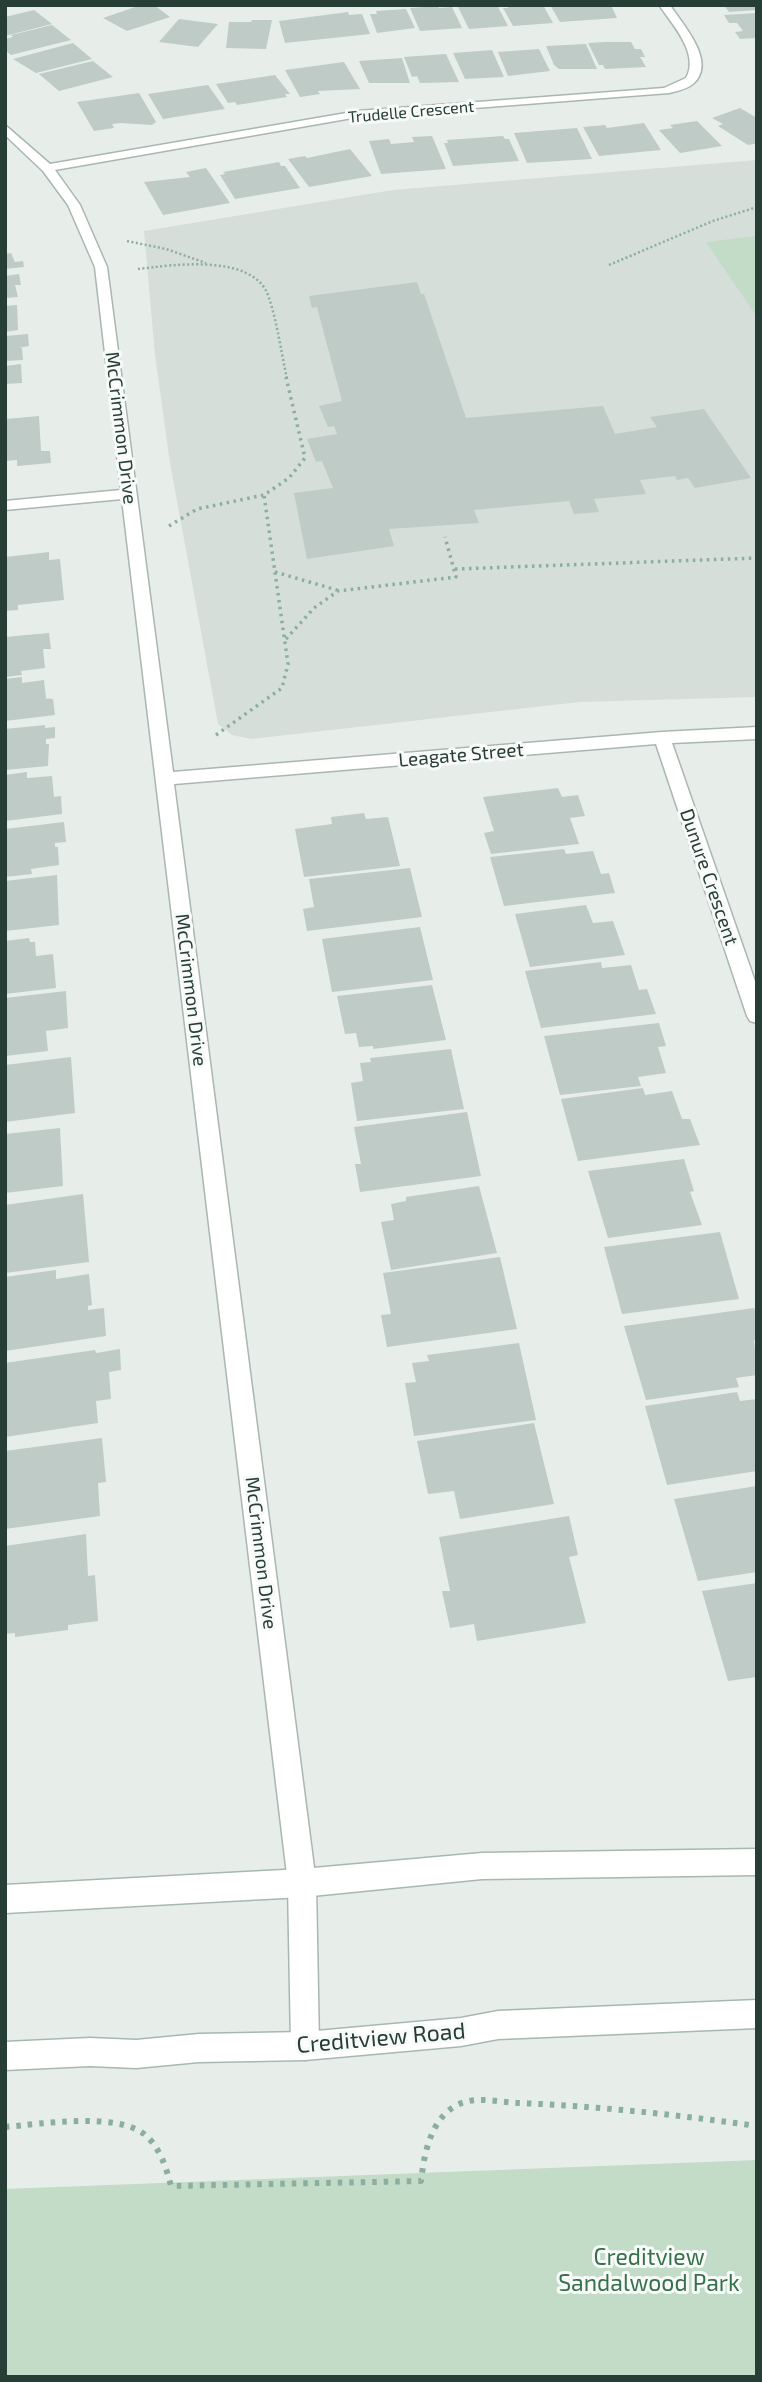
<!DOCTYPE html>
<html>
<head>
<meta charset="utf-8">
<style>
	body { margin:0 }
	#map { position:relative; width:762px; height:2382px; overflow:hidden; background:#e7eeea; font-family:"Exo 2",sans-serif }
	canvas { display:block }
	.frame { position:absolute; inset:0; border:7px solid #273e37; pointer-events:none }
</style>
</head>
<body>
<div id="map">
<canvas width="762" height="2382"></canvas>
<div class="frame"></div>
</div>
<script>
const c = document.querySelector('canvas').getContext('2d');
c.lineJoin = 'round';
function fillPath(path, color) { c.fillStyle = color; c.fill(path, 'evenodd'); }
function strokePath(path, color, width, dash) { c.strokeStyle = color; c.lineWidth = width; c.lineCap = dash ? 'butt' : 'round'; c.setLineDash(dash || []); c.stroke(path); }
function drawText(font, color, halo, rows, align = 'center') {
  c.font = font + ' "Exo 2",sans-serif'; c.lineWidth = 6; c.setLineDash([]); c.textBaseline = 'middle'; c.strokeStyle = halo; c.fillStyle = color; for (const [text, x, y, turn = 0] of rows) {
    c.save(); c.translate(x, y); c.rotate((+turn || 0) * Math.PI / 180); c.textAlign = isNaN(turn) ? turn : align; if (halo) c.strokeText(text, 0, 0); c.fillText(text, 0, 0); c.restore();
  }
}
const built = new Path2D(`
	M757,160V697L580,702L251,739L232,735L218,724L170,463L155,355L144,231L393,190Z`);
const green = new Path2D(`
	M757,236V317L706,242Z
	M757,2160V2377H5V2189Z`);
const building = new Path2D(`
	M141,5H154L170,17L127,31L103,18Z
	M457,5H497L508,26L469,29Z
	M507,5H543L553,23L513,26L503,8H508Z
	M550,5H611L617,18L560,22Z
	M724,5H757V10L729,12Z
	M438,6L439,8L452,7L462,28L420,31L410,8Z
	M406,9L415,28L377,33L370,14H377L376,11Z
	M34,10L52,24L5,36V17Z
	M348,12L349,15L362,14L370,34L285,43L279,21Z
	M757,13V38L740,39L735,32L743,31L737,23H729L724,15Z
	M179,19L218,24L198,47L159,42Z
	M252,20H272L266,49L226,48L229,22H251Z
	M52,25L71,40L11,55L5,50V39L13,37L11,35Z
	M605,42H631L635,49H641L645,57H640L646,67L605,69L603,65H599L588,43Z
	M73,43L92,59L36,73L13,59Z
	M586,44L597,69H559L554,65L546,46Z
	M539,49L550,71L508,76L498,52Z
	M492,50L504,77L465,79L453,53Z
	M446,54L459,82L420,83L417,76L412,77L404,57Z
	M402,58L410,83H369L359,61Z
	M93,61L113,77L59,91L39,74Z
	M344,62L360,89L318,91L320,94L300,97L285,70Z
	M275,75L290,94H285L287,97L237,105L235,102L228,103L216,84Z
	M208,85L225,109L163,119L148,94Z
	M139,93L156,122L152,125L121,123L112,124L114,128L94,131L77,102Z
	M740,108L757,118V142L754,144L748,145L718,126L723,124L712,118Z
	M697,121L722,146L680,153L659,130L673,128L670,125Z
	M644,123L661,150L599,156L583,127L605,125L607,128Z
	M577,128L592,159L527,163L514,133Z
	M432,136L446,169L381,174L369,141L389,139L391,144L414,142L412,137Z
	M503,136L505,139H509L519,161L453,166L444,143H448L447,140Z
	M350,149L372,176L309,187L288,159L305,156L307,158Z
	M279,162L281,166H285L300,188L235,199L220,175L225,174L223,172Z
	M206,168L230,203L163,215L144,182L190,177L186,172Z
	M11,253L15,262L23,261L24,267L5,269V254Z
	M19,274L21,285H15L18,297L5,298V276Z
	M417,282L421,294H424L466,418L603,406L615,434L657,427L650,417L704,409L751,478L695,488L688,478L677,480L675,476L640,480L646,494L594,499L599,512L574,514L569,501L474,510L479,523L389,529L394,546L307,559L294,493L333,488L322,461L316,462L307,439L337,434L334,426L328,427L319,406L342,401L317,307L312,308L309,296Z
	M17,305L18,330L5,332V306Z
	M28,334L29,346L19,348H22L23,360L5,361V336Z
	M21,364L22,383L5,384V366Z
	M39,416L41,451H50L51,463L17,466V460L5,461V419Z
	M49,552V560L60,559L64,600L18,605V610L5,611V557Z
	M49,633L51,649H43L45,668L21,671L22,675L5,677V637Z
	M22,677V683L44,680L46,698H43L53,699L55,715L5,721V679Z
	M45,725V728L55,727V738L46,739V744H49L48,766L5,770V729Z
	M27,772V778L52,776L54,797L61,796L62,814L5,821V775Z
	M558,788L562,797L578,795L585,816L570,818L579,844L491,854L484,833L494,831L483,797Z
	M364,813L366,819L388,817L400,866L304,877L295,829L332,824L331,817Z
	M64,822L66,842L55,843V847H58L59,865L31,869L32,874L5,877V829Z
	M564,849L566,854L593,851L601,874L609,873L615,893L504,906L490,857Z
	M410,868L422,917L307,931L303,909L314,907L309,879Z
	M57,875L59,925L5,931V881Z
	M586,905L593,923L613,921L625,955L530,967L515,914Z
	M420,927L433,980L332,992L322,939Z
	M29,938L30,942H35L36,956L53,954L56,988L5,994V941Z
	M601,962L602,968L631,965L639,990L647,989L656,1014L541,1028L525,971Z
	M432,985L446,1040L373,1049V1046L359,1047L356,1033L345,1034L337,996Z
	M66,991L68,1028L46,1031L48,1051L5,1056V998Z
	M659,1023L666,1046L658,1047L666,1073L638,1077L641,1086L560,1095L544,1036Z
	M451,1049L464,1109L357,1121L351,1083L363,1081L360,1063L371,1062L370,1058Z
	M71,1057L75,1113L5,1122V1065Z
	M643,1088L645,1095L672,1091L682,1119H690L700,1145L578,1161L561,1099Z
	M467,1112L481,1176L360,1192L355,1164H361L354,1127Z
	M60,1128L63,1186L5,1193V1134Z
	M684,1159L694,1191L690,1192L702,1225L608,1238L588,1171Z
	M479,1186L497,1253L391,1270L381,1222L394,1220L391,1204L406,1201V1197Z
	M83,1194L89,1262L5,1273V1205Z
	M720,1232L739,1299L622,1314L604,1247Z
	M500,1257L517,1329L387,1347L381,1315L391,1314L383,1273Z
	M56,1270V1279L89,1274L92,1305L88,1306V1310L104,1308L106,1336L5,1351V1277Z
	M754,1308L757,1315V1339L754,1340L757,1375L736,1378L739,1387L646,1400L624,1326Z
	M519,1343L536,1420L414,1436L405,1383L416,1382L412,1363L429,1361L427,1355Z
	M120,1349L121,1370L109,1372L111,1399L96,1401L98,1423L5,1437V1363L95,1350L96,1353Z
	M737,1392L740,1401L757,1399V1471L667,1485L645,1406Z
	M534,1423L554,1504L460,1519L454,1491L428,1494L417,1441Z
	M102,1438L106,1482L98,1483L100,1516L5,1529V1451Z
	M757,1486V1572L698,1581L674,1499Z
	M569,1516L578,1555L569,1557L586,1623L477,1641L474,1624L450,1628L442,1591H450L439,1537Z
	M86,1534L88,1576L95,1575L98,1621L68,1625V1630L15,1637V1633L5,1634V1546Z
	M757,1583V1677L728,1681L702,1591Z`);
const pathFar2 = new Path2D(`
	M127,241L166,249L206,263
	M609,265L713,221L757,207
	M138,269C171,265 252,253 268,295C277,321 281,351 287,379`);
const pathFar1 = new Path2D(`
	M169,526L197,509L264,495L289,478L305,458L286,377
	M455,569L757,558
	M275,572L337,590
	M286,639L314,608L338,591L456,577L445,537
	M216,735L282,688L288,664L264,495`);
const path = new Path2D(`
	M5,2127C40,2124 116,2112 144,2134C160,2147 166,2167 171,2186L421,2181C424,2155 430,2121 455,2106C475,2095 497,2102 518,2103C598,2106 678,2115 757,2126`);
const street = new Path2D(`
	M659,5H670C682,24 717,61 694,83C688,89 677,91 669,93L358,117L55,170L80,205L107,267L173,772L662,732L757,727V739L672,743L757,987V1023L750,1021L747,1016L656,744L174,784L316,1883L319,2046L315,2056L305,2060L295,2056L291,2046L288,1883L122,499L5,510V501L121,490L95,267L68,205L43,171L5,135V125L50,164L358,111L664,88L686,78C700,54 672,24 659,5Z`);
const secondary = new Path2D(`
	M757,1849V1875L482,1879L302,1897L5,1913V1885L302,1869L482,1853Z
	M757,2000V2028L498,2039L461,2046L305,2060L199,2062L136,2068L90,2066L5,2070V2042L90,2038L136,2040L199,2034L305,2032L461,2018L498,2011Z`);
const farStreetnames = [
	["Trudelle Crescent",411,112,-5]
];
const streetNames = [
	["McCrimmon Drive",121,428,83],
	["Leagate Street",461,755,-5],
	["Dunure Crescent",709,877,71],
	["McCrimmon Drive",191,990,83],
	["McCrimmon Drive",261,1553,83]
];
const nearStreetnames = [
	["Creditview Road",381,2038,-5]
];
const nearParknames = [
	["Creditview",649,2257],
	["Sandalwood Park",649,2283]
];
fillPath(built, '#d5ded9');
fillPath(green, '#c3dcc8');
fillPath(building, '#bfcbc6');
strokePath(street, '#aab6b1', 3);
strokePath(secondary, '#a6b8b1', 3);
strokePath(pathFar2, '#8baea0', 2.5, [2, 2.5]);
strokePath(pathFar1, '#8baea0', 3.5, [2.5, 4.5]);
strokePath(path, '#8baea0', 6, [4.5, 7]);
fillPath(street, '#fff');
fillPath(secondary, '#fff');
drawText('16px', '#273e37', '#f7faf9', farStreetnames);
drawText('19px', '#273e37', '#f7faf9', streetNames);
drawText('23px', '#273e37', '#f7faf9', nearStreetnames);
drawText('23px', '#367149', '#f7faf9', nearParknames);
</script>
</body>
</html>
